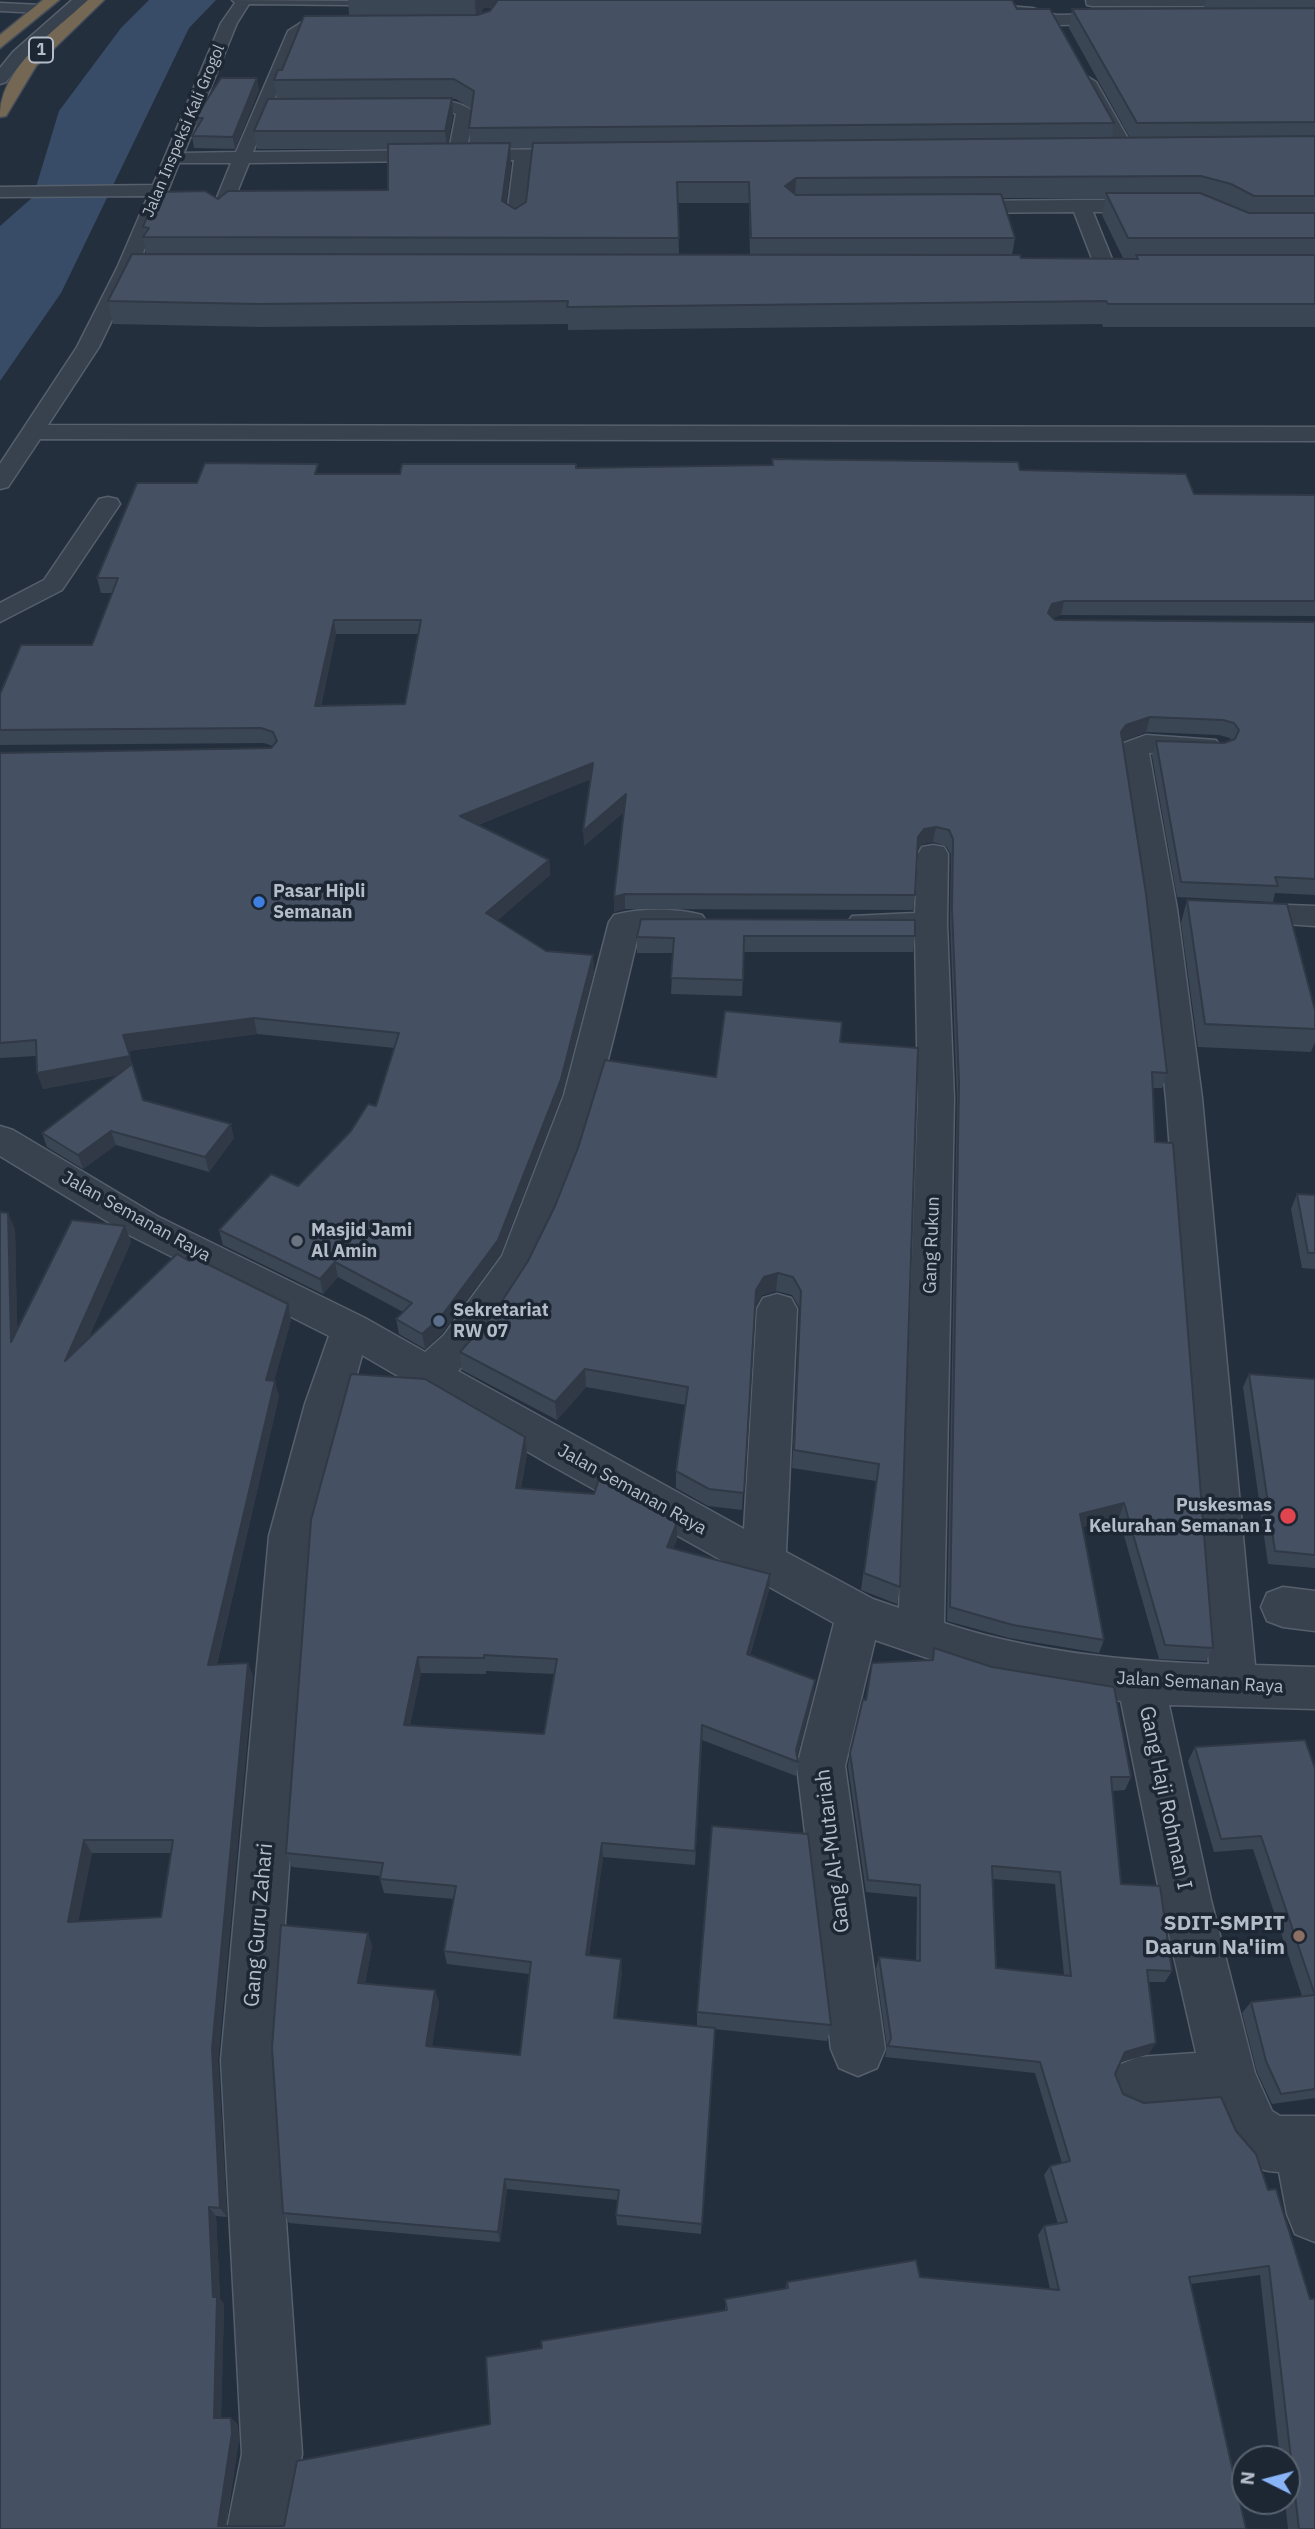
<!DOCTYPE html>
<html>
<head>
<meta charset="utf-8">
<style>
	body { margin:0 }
	#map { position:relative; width:1315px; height:2529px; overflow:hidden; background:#242f3e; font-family:"IBM Plex Sans",sans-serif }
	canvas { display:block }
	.north { position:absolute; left:1231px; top:2445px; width:70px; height:70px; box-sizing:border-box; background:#1d2633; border:2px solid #59626f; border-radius:50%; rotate:276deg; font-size:19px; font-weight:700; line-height:28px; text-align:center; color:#b4bcc9 }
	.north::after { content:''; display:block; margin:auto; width:24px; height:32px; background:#8ab4f8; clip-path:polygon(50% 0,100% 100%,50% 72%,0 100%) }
</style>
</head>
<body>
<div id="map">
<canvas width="1315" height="2529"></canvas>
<div class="north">N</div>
</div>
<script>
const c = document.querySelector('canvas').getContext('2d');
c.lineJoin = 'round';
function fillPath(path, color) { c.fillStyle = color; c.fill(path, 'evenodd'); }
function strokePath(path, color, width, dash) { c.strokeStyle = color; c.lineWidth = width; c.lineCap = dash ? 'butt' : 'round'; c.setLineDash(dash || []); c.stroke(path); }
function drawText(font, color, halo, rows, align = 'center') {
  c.font = font + ' "IBM Plex Sans",sans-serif'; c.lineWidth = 7; c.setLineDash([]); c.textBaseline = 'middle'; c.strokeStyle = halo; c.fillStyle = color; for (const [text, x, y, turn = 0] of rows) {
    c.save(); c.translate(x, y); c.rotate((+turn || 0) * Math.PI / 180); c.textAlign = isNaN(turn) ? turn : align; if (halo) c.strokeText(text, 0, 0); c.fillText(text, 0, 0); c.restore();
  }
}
const water = new Path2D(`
	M149,0H216L189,28L61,293L0,381V226L33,197L59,111L121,28Z`);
const minor = new Path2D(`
	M72,0H88L25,58L6,82L0,84V68L13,52Z
	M232,0L356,1L349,5L249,4L237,23L184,153L236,152L288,31L302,22L352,21L357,23V29L306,31L300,36L253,152L449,150L456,114C438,104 408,119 394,106C406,93 461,98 473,112L467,150L585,149L594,154L585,159L532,160L524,223L515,229L506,223L514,160L249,163L229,212L220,218L211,212L231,163H179L137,268L99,347L48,425L1315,427V441L40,439L8,487L0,489V464L77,347L117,268L148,196L0,197V187L153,185L221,23L235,3Z
	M1086,0H1315V6H1092L1087,5Z
	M0,3L41,5L48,9L41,13L0,11Z
	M1007,6L1032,8L1056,15L1124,14L1132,19L1124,24L1054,25L1030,16L1002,13V7Z
	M1088,77L1096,82L1135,151L1132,155H1120L1117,151L1080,82Z
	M1081,200H1156L1165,206L1156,212H1093L1116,269L1106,275L1096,269L1074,212L954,213L945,207L954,201Z
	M108,497L117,499L120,504L62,590L0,622V603L44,580L99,499Z
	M1146,735L1216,740L1220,746L1216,752L1149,753L1177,909L1202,1098L1255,1665L1315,1667V1709L1169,1705L1211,1900L1255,2073L1272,2111L1280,2116H1315V2242L1295,2234L1287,2214L1279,2172C1239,2172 1227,2135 1214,2105L1138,2111L1119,2103L1111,2084L1119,2065L1138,2057L1196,2053L1161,1900L1121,1701L988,1679L875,1640L845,1766L885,2049L877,2068L858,2076L839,2068L831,2049L797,1766L834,1623L547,1463L362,1355L313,1536L275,2060L302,2454L289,2529H227L242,2454L221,2060L269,1536L305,1404L329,1336L131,1236L0,1156V1126L13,1130L157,1216L365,1318L425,1352L444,1335L502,1256L564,1095L609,922L614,915C639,908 677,908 702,915L707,922L702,929L639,932C605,1073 566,1268 458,1371L744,1529L757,1309L763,1298L777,1294L791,1298L797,1309L786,1552L873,1599L899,1608L918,1099L915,933L852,930L847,923L852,916L915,913L918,854L922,847L933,845L944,847L948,854L947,923L954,1099L944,1623C1028,1651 1120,1661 1209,1664L1166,1098L1145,909L1120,749L1124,743Z
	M1237,903L1315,906V926L1226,920L1221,913L1226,906Z
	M1283,1587L1315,1591V1631L1283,1627L1267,1621L1261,1607L1267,1593Z`);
const highway = new Path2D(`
	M43,0H59L0,48V35Z
	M88,0H104L36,66L6,116L0,117C0,67 55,31 88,0Z`);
const wall = new Path2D(`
	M348,0H1012L1017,9L1114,123L1112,138H1130L1069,28L1072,9L1205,8L1204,7L1206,0H1315V327H1103L1102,324L568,330V324L261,327L113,324L108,301L146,254L143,237L144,235L143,227L218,199L388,190V149H257L254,131L277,99L274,80L282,70L349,15ZM484,8H492L490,11L480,14ZM452,99H456L471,109L469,128L470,143H448L453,115ZM510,148H533L526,202L515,209L506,203L511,164ZM1003,198H1105L1102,215L1123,258H1021L1012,255L1015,238ZM678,203H749L750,255H679Z
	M259,90L235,149L194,148L192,136L197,128L195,118Z
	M577,468L1020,470L1194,494L1315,495V616L1061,615L1053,618L1055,620L1315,622V895L1275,893L1273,902L1177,897L1152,756L1156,741L1224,743L1231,741L1230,738L1219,735L1146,732L1123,741L1167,1073L1162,1088H1153L1155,1142L1213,1648L1206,1661L1159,1659L1119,1518L1082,1527L1104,1640L1099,1653L1009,1638L947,1621L957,1099L950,923L951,854L946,846L933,842L922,844L917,851L915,895L913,910L625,909L614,912L624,812L584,846L591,779L478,825L549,860L550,875L497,920L546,951L594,971L562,1094L500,1255L442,1333L425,1349L399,1334L396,1319L403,1312L338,1277L323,1294L223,1245L219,1230L298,1186L376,1106L395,1048L257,1034L128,1051L143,1100L234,1138L209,1172L116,1145L83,1169L47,1147L42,1133L118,1075L43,1089L36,1056L0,1058V753L271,748L273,746L264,743L0,745V694L92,645L112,593H101L97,578L197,483L319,474H400ZM336,634H418L405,704L321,706Z
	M1187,900L1315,1010V1042L1311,1052L1198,1047L1181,923Z
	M641,919L915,936L913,952H744L742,996L671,994L673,953H637V937Z
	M840,1042L900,1587L897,1604L861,1590L876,1481L792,1468L800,1309L792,1295L776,1291L762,1295L754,1309L742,1510L708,1506L676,1488V1471L686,1405L586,1387L557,1420L462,1370L460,1352L716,1077Z
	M1297,1194L1315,1195V1269L1302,1268L1291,1209Z
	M125,1226L131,1242L88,1339L291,1320L274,1381L279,1396L217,1664L248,1663L253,1677L218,2060L227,2217L216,2216L220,2299L224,2304L221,2418H231L238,2425L239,2439L226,2526H284L490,2424L542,2348L725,2311V2299L785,2289L787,2282L920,2277L1050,2289L1038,2235L1044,2226L1058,2224L1044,2175L1050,2166L1062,2163L1035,2073L885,2057L887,2047L876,1969L879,1957L916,1961L917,1897L866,1892L848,1766L850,1753L865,1700L931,1660L934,1648L1131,1777L1125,1790L1112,1791L1121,1884L1172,1971L1165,1982H1148L1149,2054L1120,2062L1115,2074L1123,2094L1144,2103L1236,2131L1268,2190L1310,2299L1315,2529H1288L1285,2501H1287V2459H1280L1260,2275L1190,2284L1246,2529H0L15,1229L17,1330ZM92,1853H171L161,1917L78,1921ZM993,1879L1055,1884L1064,1975L996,1968Z
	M1249,1374L1315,1379V1568L1268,1564L1243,1387Z
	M525,1437L527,1454L521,1488L677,1539L673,1549L769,1590L750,1655L815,1680L813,1695L797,1756L798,1762L796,1776L702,1740L695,1865L603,1857L589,1956L622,1972L616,2018L697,2026V2012L831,2025L827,2041L714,2029L701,2234L617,2225L616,2215L618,2200L507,2189L500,2242L289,2223L283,2213L368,1933L372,1946L365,1984L435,1990L439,2003L432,2046L520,2055L529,1974L447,1964L444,1951L454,1899L384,1893L380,1879L381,1876L292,1867L286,1853ZM486,1671L555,1674L544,1734L410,1725L421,1673L486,1674Z
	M1195,1747L1315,1768V2098L1272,2104L1257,2072L1242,2013L1251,2002L1302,1996L1253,1849L1214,1852L1188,1761Z`);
const shadedWall = new Path2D(`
	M475,0H533L532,5L484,8L476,18Z
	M257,78L259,90L235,149L233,137Z
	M452,98L453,115L447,148L445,131Z
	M510,143L511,164L503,223L502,201Z
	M796,178L795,199L785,186Z
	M1064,601L1061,615L1050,619L1048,613L1052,604Z
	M334,620L336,634L317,722L315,706Z
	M1150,717L1146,732L1123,741L1118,748L1121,732L1126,725Z
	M593,763L594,778L462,831L460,816Z
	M626,794V810L584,846L583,831Z
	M936,827L933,842L922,844L916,853L918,837L924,829Z
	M549,860L550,875L488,929L486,913Z
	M625,894V909L614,912V897Z
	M593,955L594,971L562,1094L500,1255L442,1333L425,1349L422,1334Z
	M254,1018L257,1034L128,1051L123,1035Z
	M130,1056L134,1072L43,1089L37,1073Z
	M231,1124L234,1138L209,1172L205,1157Z
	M111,1131L116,1145L83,1169L78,1155Z
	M8,1213L15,1229L18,1358L11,1342Z
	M125,1226L131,1242L71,1377L65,1361Z
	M335,1262L338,1277L323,1294L320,1279Z
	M778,1273L776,1291L762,1295L754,1309L756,1290L764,1277Z
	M288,1304L291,1320L270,1396L266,1380Z
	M585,1369L586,1387L557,1420L555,1402Z
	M275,1381L279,1396L213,1679L208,1665Z
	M525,1437L527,1454L518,1504L516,1488Z
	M1124,1503L1119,1518L1075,1528L1080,1514Z
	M677,1522V1539L667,1564V1547Z
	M770,1574L769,1590L745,1670L747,1654Z
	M418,1657L421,1673L407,1740L404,1725Z
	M248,1663L253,1677L218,2060L227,2217L220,2208L212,2049Z
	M815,1680L813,1695L796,1761V1750Z
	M84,1840L92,1853L76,1934L68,1922Z
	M602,1843L603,1857L587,1968L586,1955Z
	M368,1933L372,1946L363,1996L358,1983Z
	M621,1959L622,1972L615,2031L614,2018Z
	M435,1990L439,2003L430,2058L426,2046Z
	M1156,2043L1149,2054L1118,2063L1125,2052Z
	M505,2179L507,2189L500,2242L498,2232Z
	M209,2207L216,2216L220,2299L224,2304L221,2424L214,2418L213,2297Z
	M231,2418L238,2425L239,2439L225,2529L218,2526Z`);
const building = new Path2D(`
	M498,0H1012L1017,9H1050L1114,123L469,128L474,91L454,79L274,80L278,70H282L304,16L477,15L490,11Z
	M1315,8V122L1137,123L1072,9Z
	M221,78H257L233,137L192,136L203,118H195Z
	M452,98L445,131H254L268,99Z
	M1315,136V196H1254L1231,184L1201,176L796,178L785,186L796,195L1001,194L1015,238H751L749,182H677L679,238L143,237L149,228L143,227L157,192L205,191L218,199L228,191L388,190V144L510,143L502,201L515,209L526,202L533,143Z
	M1106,193H1200L1249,213H1315V238H1128Z
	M132,254L1020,255L1021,258L1138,259L1136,255H1315V304H1108L1106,301L567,307L568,301L258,304L108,301Z
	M772,459L1018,462L1020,470L1186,474L1194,494L1315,495V601H1064L1052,604L1048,613L1055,620L1315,622V879L1275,877L1278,886L1181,882L1156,741L1224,743L1235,739L1239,730L1234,723L1223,720L1150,717L1126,725L1121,732L1146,894L1167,1073L1152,1072L1155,1142L1173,1143L1213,1648L1165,1645L1124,1503L1080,1514L1104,1640L1013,1625L950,1607L959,1083L952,908L953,839L949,830L936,827L924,829L918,837L915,895L625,894L614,897L626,794L583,831L593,763L460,816L549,860L486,913L546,951L593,955L561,1079L498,1240L440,1318L422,1334L396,1319L412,1303L335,1262L320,1279L219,1230L271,1174L298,1186L351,1131L368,1104L376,1106L399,1033L254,1018L123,1035L130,1056L37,1073L36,1040L0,1043V753L271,748L277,741L273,732L261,728L0,730V694L21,645H92L118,578H97L137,483H197L205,463L318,464L315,474H400L402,464H576V468L773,465ZM334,620H421L405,704L315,706Z
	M1187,900L1287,904L1315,1010V1029L1205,1024Z
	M641,919L915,920V936H744L743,980L671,978L674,938L637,937Z
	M725,1011L842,1022L840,1042L918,1048L900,1587L864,1573L879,1464L794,1450L801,1291L793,1277L778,1273L764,1277L756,1290L744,1493L709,1489L676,1471L688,1387L585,1369L555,1402L460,1352L495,1312L528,1261L555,1206L578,1148L605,1060L716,1077Z
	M132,1064L143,1100L231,1124L205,1157L111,1131L78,1155L42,1133Z
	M1297,1194L1315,1195V1253H1308Z
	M0,1212L8,1213L11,1342L72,1220L125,1226L65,1361L177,1254L189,1261L193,1257L288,1304L266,1380L275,1381L208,1665L248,1663L212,2049L220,2208L209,2207L213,2297H217L214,2418H231L232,2433L218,2526H284L297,2461L490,2424L486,2357L542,2348L541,2341L727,2310L725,2299L788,2288L787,2282L916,2260L920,2277L1059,2290L1044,2226L1067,2222L1050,2166L1070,2161L1040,2062L888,2046L891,2038L879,1957L920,1961V1885L868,1880L850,1753L863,1699L866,1700L872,1663L933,1660L934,1648L992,1667L1114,1687L1131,1777H1111L1121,1884L1160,1886L1172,1971L1147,1970L1156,2043L1125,2052L1115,2074L1123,2094L1144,2103L1221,2097L1236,2131L1256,2154L1268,2190L1276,2189L1310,2299H1315V2529H1299L1269,2266L1189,2277L1246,2529H0ZM84,1840H173L161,1917L68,1922ZM992,1866L1060,1872L1071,1976L996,1968Z
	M351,1374L425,1379L525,1437L516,1488L594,1494L599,1479L677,1522L667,1547L770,1574L747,1654L815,1680L796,1750L798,1762L702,1725L695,1851L602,1843L586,1955L621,1959L614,2018L715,2028L702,2224L616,2215L619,2190L505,2179L498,2232L283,2213L272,2048L281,1925L368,1933L358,1983L435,1990L426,2046L520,2055L531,1962L444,1951L456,1886L380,1879L383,1863L286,1853L311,1520ZM484,1655L557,1659L544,1734L404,1725L418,1657L484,1658Z
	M1249,1374L1315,1379V1555L1275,1551Z
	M1305,1740L1315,1768V2089L1281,2094L1266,2061L1251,2002L1315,1995L1261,1836L1221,1839L1195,1747Z
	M712,1826L808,1834L831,2025L697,2012Z`);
const markers = [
	[259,902,7,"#3f7fe0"],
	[297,1241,7,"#6b7280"],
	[439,1321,7,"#5c6f8a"],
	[1288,1516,9,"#e0444e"],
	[1299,1936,7,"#8d6e63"]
];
const shields = [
	[41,50,24]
];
const shieldNames = [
	["1",41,50]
];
const farStreetnames = [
	["Jalan Inspeksi Kali Grogol",184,131,-67]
];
const poiNames = [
	["Pasar Hipli",273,892],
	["Semanan",273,913],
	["Masjid Jami",311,1231],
	["Al Amin",311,1252],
	["Sekretariat",453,1311],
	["RW 07",453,1332],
	["Puskesmas",1272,1506,"right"],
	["Kelurahan Semanan I",1272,1527,"right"]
];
const streetNames = [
	["Jalan Semanan Raya",136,1217,29],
	["Gang Rukun",932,1245,-88],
	["Jalan Semanan Raya",632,1490,29],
	["Jalan Semanan Raya",1200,1683,3]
];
const nearStreetnames = [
	["Gang Haji Rohman I",1165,1798,78],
	["Gang Al-Mutariah",833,1851,-97],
	["Gang Guru Zahari",259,1925,-85]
];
const nearPoinames = [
	["SDIT-SMPIT",1285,1924],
	["Daarun Na'iim",1285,1948]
];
fillPath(water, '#394c67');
strokePath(minor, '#565f6c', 3);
strokePath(highway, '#434c59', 3);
fillPath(minor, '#38414e');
fillPath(highway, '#746855');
fillPath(wall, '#3b4654');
fillPath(shadedWall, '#303945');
fillPath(building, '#455162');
strokePath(building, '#303945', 2);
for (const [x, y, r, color] of markers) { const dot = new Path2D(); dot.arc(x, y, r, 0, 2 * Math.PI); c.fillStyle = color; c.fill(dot); strokePath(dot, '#1d2633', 2.5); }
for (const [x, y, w] of shields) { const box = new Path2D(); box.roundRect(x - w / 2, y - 12.5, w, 25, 5); c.fillStyle = '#1d2633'; c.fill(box); strokePath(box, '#b4bcc9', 2); }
drawText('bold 16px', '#b4bcc9', null, shieldNames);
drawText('16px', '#b4bcc9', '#1d2633', farStreetnames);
drawText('bold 18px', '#b4bcc9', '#1d2633', poiNames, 'left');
drawText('18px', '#b4bcc9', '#1d2633', streetNames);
drawText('21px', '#b4bcc9', '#1d2633', nearStreetnames);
drawText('bold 21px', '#b4bcc9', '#1d2633', nearPoinames, 'right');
</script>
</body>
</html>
